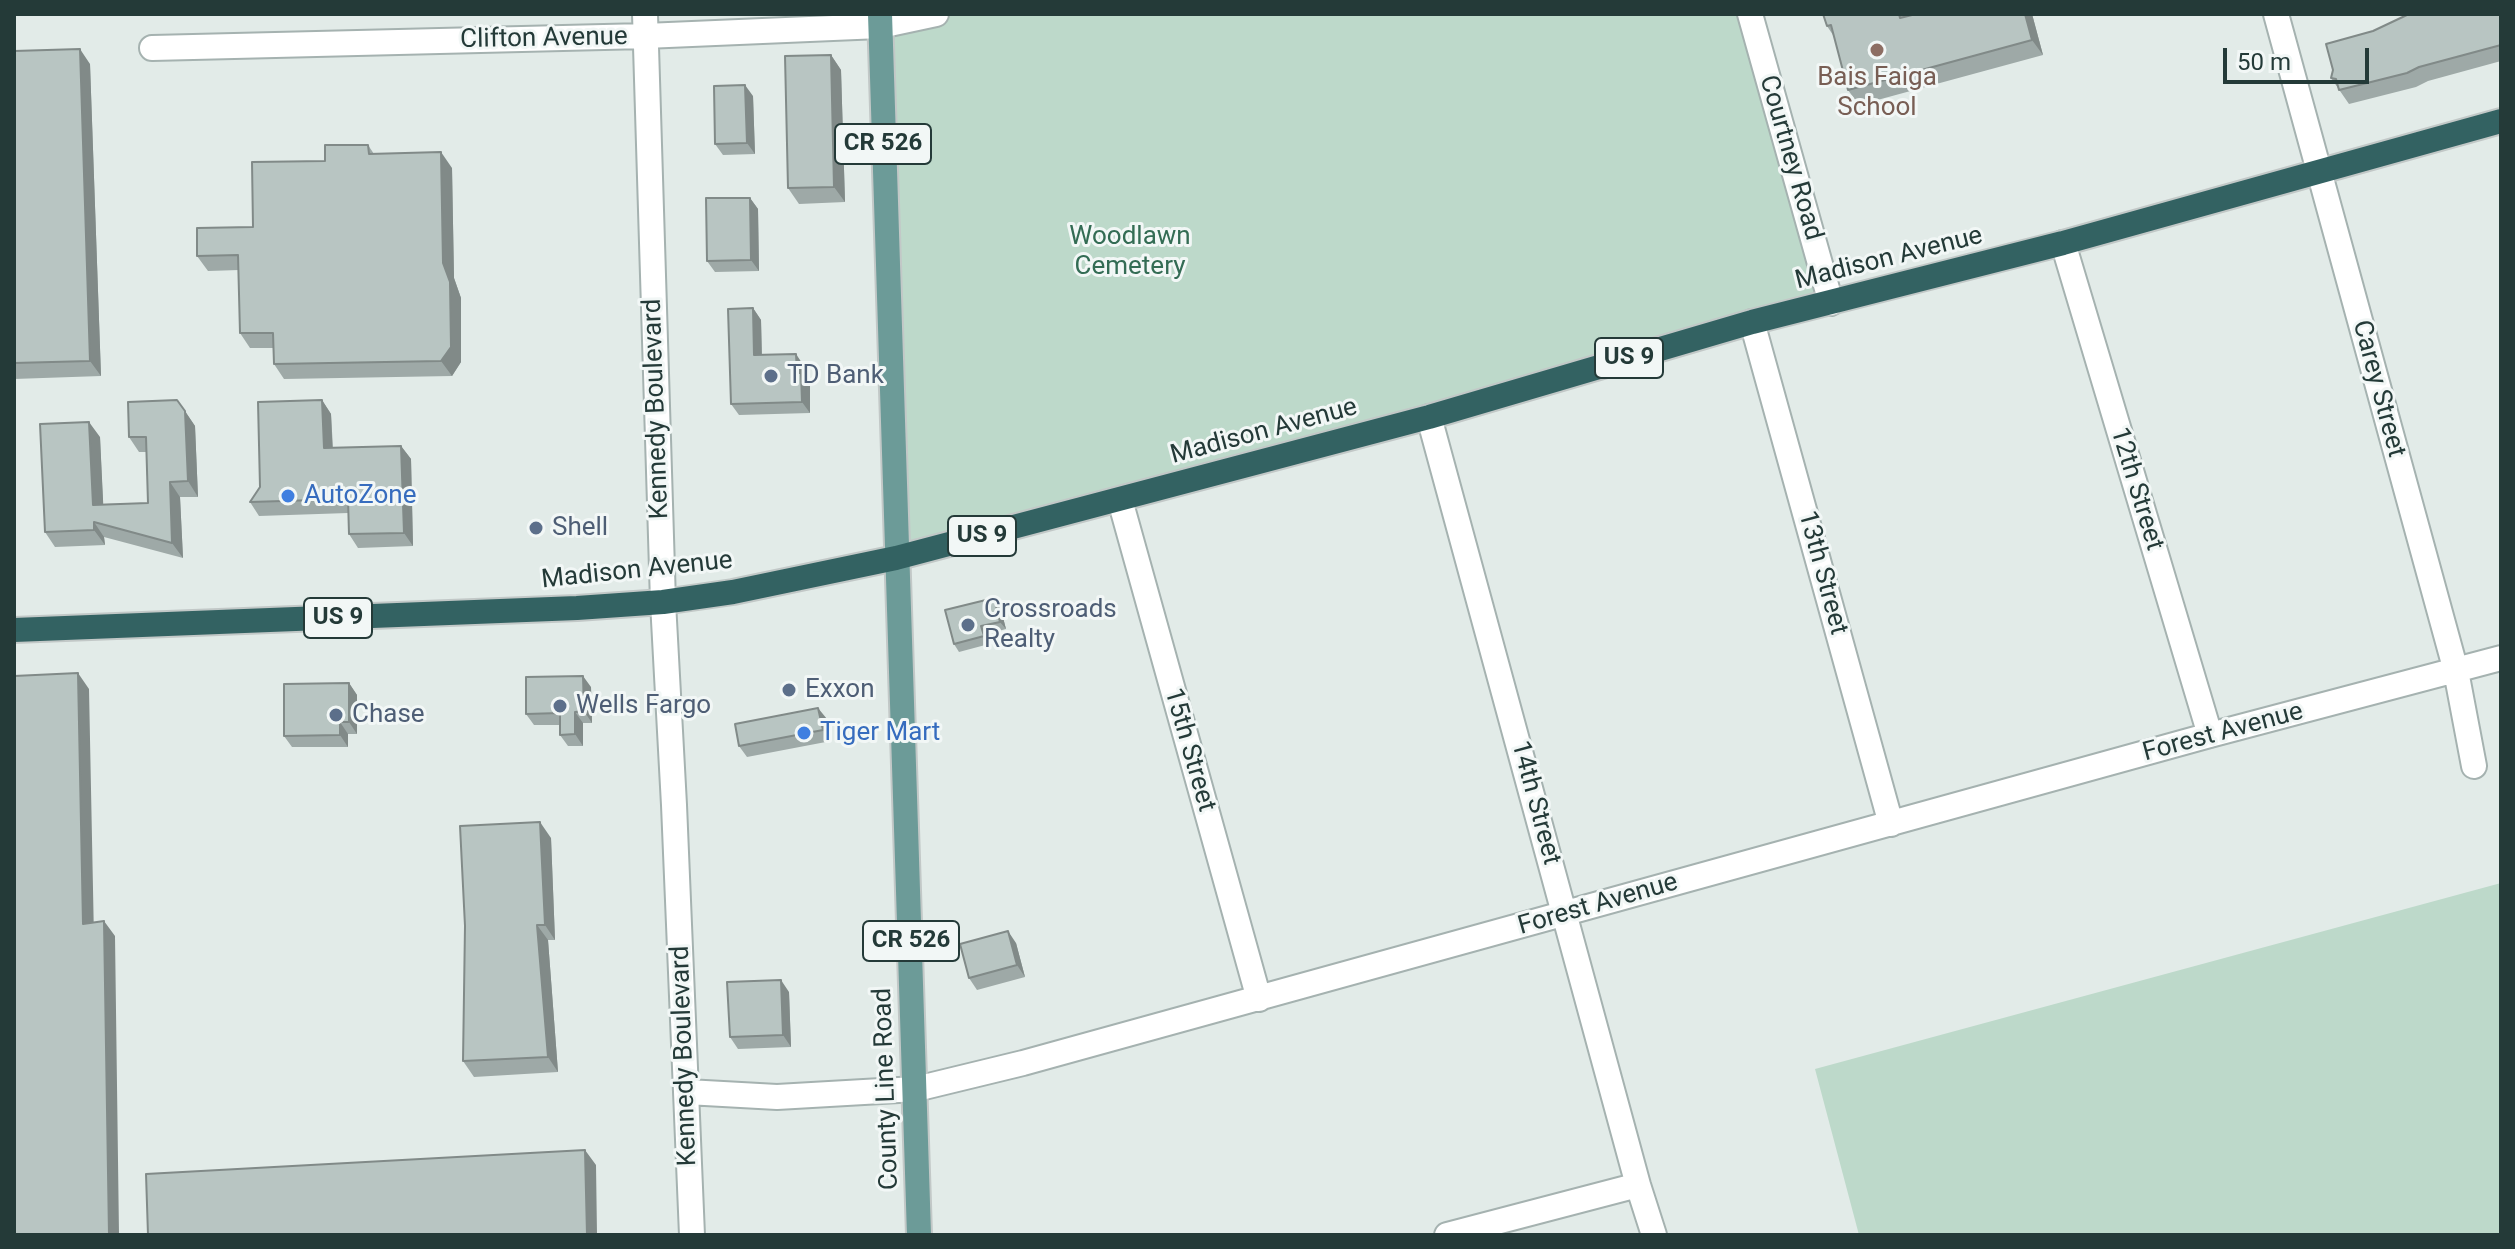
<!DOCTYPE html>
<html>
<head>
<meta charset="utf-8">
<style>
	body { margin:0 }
	#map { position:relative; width:2515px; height:1249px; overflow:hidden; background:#e2ebe8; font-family:Roboto,sans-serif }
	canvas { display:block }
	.frame { position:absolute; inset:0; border:16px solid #243a38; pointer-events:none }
	.scale { position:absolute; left:2223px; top:48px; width:146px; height:36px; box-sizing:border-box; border:4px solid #243a38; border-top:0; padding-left:10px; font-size:24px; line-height:28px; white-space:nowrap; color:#243a38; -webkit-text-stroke:6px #f2f7f6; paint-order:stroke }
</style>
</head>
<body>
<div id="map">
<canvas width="2515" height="1249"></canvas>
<div class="frame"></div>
<div class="scale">50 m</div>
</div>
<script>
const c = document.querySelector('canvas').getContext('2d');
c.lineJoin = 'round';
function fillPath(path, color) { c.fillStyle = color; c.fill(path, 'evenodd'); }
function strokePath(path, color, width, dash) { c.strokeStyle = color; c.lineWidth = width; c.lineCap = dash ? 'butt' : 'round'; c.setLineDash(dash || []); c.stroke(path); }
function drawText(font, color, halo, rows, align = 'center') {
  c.font = font + ' Roboto,sans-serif'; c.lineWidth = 6; c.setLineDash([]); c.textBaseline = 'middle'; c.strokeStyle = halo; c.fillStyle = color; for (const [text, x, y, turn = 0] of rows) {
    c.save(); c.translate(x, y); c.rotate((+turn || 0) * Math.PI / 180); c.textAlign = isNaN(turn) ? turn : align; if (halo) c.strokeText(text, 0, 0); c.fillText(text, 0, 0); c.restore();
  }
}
const green = new Path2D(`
	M936,14H1750L1831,303L896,558L880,26Z
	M2501,883V1235H1859L1815,1069Z`);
const minor = new Path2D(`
	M645,14L663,602L674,805L692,1235
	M1750,14L1831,303
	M2276,14L2456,671L2474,766
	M152,48L645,36L880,26L936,14
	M2063,243L2210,735
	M1752,322L1891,824
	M1429,417L1638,1185L1654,1235
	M1120,500L1259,999
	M687,1092L777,1097L916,1089L1023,1063L2210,735L2501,658
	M1447,1235L1638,1185`);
const major = new Path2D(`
	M880,14L919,1235`);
const highway = new Path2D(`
	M14,630L577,608L663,602L733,592L896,558L1429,417L1752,322L2063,243L2501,121`);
const wall = new Path2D(`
	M1906,14V16L1915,14H2032L2043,55L1859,105L1848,90L1835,38L1827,26Z
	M2501,14V61L2428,81L2416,87L2349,104L2331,78L2373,31Z
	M14,51L90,64L101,376L14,379Z
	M831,55L841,70L845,202L799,204L788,188Z
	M753,96L755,154L723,155L715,144Z
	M368,145L374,154L452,168L454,278L461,298V362L452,376L284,379L274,364L273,348H250L240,333L239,270L208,271L197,256L253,227L325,161Z
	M750,198L758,209L759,271L715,272L707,261Z
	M753,308L761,320L762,355L804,366L805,378L810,385V413L739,415L731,404Z
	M177,400L195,426L198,497H180L183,558L104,537L105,545L55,547L45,532L100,437L103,504L148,503L146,452H139L129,437Z
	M322,400L331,414L333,448L401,446L411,459L413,546L358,548L349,534L348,513L259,516L250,502Z
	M994,598L1000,606L1006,629L987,634L989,644L959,652L954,644Z
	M349,683L357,695V734H348V747H292L284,736Z
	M591,687L592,723H583V746H568L560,735V725H534L526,714Z
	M827,719L831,741L747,757L739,746Z
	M551,838L555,940H548L558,1072L474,1077L463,1061Z
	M1016,943L1025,977L977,990L969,978Z
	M789,992L791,1047L738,1049L730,1037Z`);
const shadedWall = new Path2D(`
	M2025,14H2032L2043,55L2032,40Z
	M80,49L90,64L101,376L90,361Z
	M831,55L841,70L845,202L834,187Z
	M745,85L753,96L755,154L747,143Z
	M441,152L452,168L454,278L461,298V362L452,376L441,361L443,263Z
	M750,198L758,209L759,271L751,260Z
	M753,308L761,320L762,367L754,355Z
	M796,354L804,366L805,378L810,385V413L802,402L797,373Z
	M322,400L331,414L333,461L324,448Z
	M185,411L195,426L198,497L188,481Z
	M89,422L100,437L104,520L93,505Z
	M401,446L411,459L413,546L404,533Z
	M170,482L180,497L183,558L172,543Z
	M94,522L104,537L105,545L94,530Z
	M994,598L1000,606L1006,629L1000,622Z
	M981,626L987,634L989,644L984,636Z
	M78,673L89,689L94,939L83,924Z
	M583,676L591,687L592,723L584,711Z
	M349,683L357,695V734L349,722Z
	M818,708L827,719L831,741L823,730Z
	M575,712L583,723V746L575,734Z
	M340,722L348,734V747L340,735Z
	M540,822L551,838L555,940L545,925Z
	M104,921L115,936L119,1235H109Z
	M537,925L548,940L558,1072L548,1057Z
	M1008,931L1016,943L1025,977L1017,965Z
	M781,980L789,992L791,1047L783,1035Z
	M585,1150L596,1165L597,1235H587Z`);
const building = new Path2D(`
	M1823,14H1899L1900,18L1916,14H2025L2032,40L1848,90L1831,25L1827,26Z
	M2409,14H2501V45L2419,67L2407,73L2339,90L2336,79L2331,78L2333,70L2326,44L2373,31Z
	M80,49L90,361L14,363V51Z
	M831,55L834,187L788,188L785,56Z
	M745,85L747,143L715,144L714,86Z
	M325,145H368L369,154L441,152L443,263L450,282L451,347L441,361L274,364L273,333H240L238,255L197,256V228L253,227L252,162L325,161Z
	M706,198H750L751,260L707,261Z
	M753,308L754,355L796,354L797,373H801L802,402L731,404L728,309Z
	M177,400L185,411L188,481L170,482L172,543L94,522V530L45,532L40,424L89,422L93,505L148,503L146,437H129L128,402Z
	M322,400L324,448L401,446L404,533L349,534L348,499L250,502L260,487L258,402Z
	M994,598L1000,622L981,626L984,636L954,644L945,610Z
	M78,673L83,924L104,921L109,1235H14V676Z
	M583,676L584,711L575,712V734L560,735V713L526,714V677Z
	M349,683V722H340V735L284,736V684Z
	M818,708L823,730L739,746L735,724Z
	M540,822L545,925H537L548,1057L463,1061L465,926L460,826Z
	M1008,931L1017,965L969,978L960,944Z
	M781,980L783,1035L730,1037L727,982Z
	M585,1150L587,1235H148L146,1174Z`);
const markers = [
	[1877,50,8,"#8d6e63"],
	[771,376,8,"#5c6f8a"],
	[288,496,8,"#3f7fe0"],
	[536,528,8,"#5c6f8a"],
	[968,625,8,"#5c6f8a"],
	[789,690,8,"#5c6f8a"],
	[560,706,8,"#5c6f8a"],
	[336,715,8,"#5c6f8a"],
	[804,733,8,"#3f7fe0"]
];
const shields = [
	[883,144,96],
	[1629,358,68],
	[982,536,68],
	[338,618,68],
	[911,941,96]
];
const shieldNames = [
	["CR 526",883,144],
	["US 9",1629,358],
	["US 9",982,536],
	["US 9",338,618],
	["CR 526",911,941]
];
const streetNames = [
	["Clifton Avenue",544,39,-1],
	["Courtney Road",1790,158,74],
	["Madison Avenue",1889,259,-14],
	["Carey Street",2378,389,75],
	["Kennedy Boulevard",657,409,-92],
	["Madison Avenue",1264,432,-15],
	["12th Street",2136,489,73],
	["Madison Avenue",637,571,-6],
	["13th Street",1822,573,75],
	["Forest Avenue",2223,733,-15],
	["15th Street",1189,750,74],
	["14th Street",1535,803,75],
	["Forest Avenue",1598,905,-16],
	["Kennedy Boulevard",685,1056,-92],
	["County Line Road",887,1089,-92]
];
const educationNames = [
	["Bais Faiga",1877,78],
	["School",1877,108]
];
const parkNames = [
	["Woodlawn",1130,237],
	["Cemetery",1130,267]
];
const serviceNames = [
	["TD Bank",787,376],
	["Shell",552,528],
	["Crossroads",984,610],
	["Realty",984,640],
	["Exxon",805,690],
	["Wells Fargo",576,706],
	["Chase",352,715]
];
const shopNames = [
	["AutoZone",304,496],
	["Tiger Mart",820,733]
];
fillPath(green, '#bdd9ca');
strokePath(minor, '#a5b2b0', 28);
strokePath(major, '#c2c8c7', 28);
strokePath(highway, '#c2c8c7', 28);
strokePath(minor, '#fff', 24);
strokePath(major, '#6c9b98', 24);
strokePath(highway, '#336262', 24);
fillPath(wall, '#9ea9a7');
fillPath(shadedWall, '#818a88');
fillPath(building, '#b8c5c2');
strokePath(building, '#818a88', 2);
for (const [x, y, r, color] of markers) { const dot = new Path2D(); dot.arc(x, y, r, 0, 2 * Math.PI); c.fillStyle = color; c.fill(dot); strokePath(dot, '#f2f7f6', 3); }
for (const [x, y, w] of shields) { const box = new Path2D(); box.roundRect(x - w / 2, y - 20, w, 40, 6); c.fillStyle = '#f2f7f6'; c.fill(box); strokePath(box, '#243a38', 2); }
drawText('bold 24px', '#243a38', null, shieldNames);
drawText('26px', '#243a38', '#f2f7f6', streetNames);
drawText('26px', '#785e54', '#f2f7f6', educationNames);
drawText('26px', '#336c54', '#f2f7f6', parkNames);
drawText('26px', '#4e5e75', '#f2f7f6', serviceNames, 'left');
drawText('26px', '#366cbe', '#f2f7f6', shopNames, 'left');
</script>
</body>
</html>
